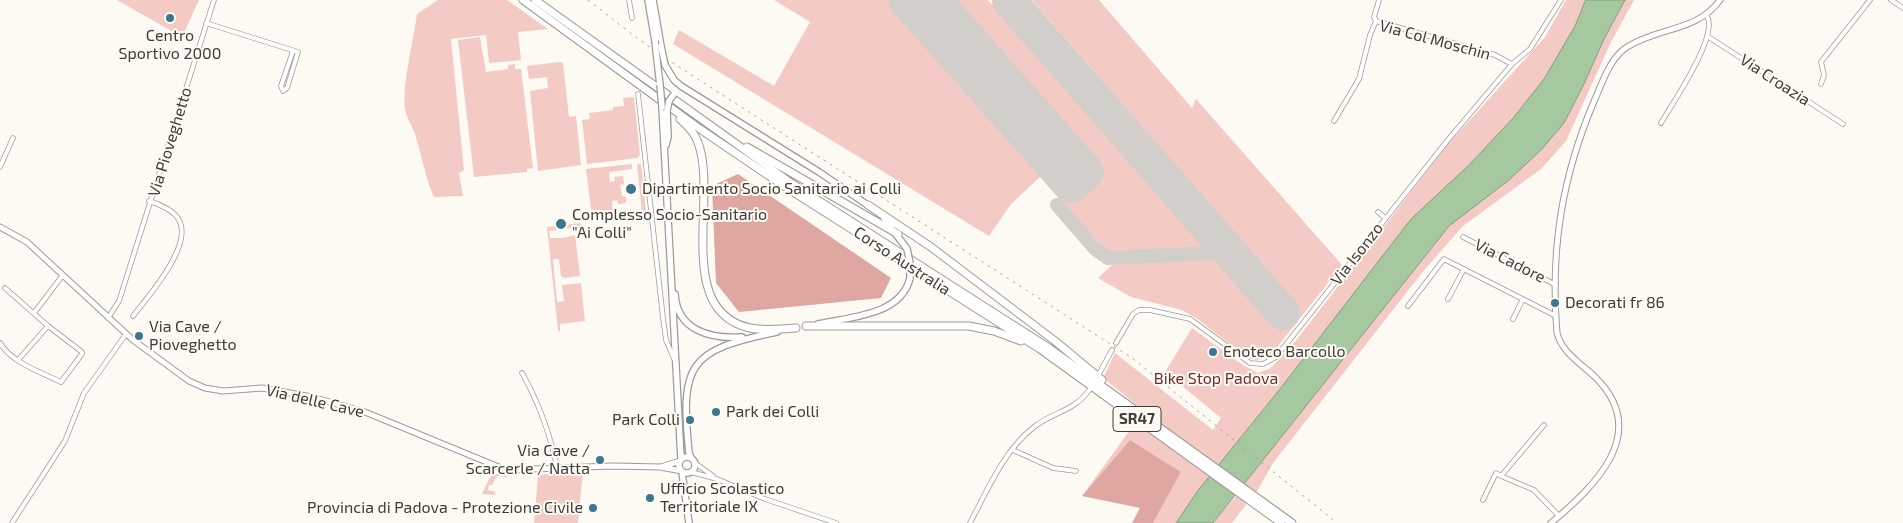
<!DOCTYPE html>
<html>
<head>
<meta charset="utf-8">
<style>
	body { margin:0 }
	canvas { display:block; background:#fdfaf4 }
</style>
</head>
<body>
<canvas width="1903" height="523"></canvas>
<script>
const c = document.querySelector('canvas').getContext('2d');
c.lineJoin = 'round';
function fillPath(path, color) { c.fillStyle = color; c.fill(path, 'evenodd'); }
function strokePath(path, color, width, dash) { c.strokeStyle = color; c.lineWidth = width; c.lineCap = dash ? 'butt' : 'round'; c.setLineDash(dash || []); c.stroke(path); }
function drawText(font, color, halo, rows, align = 'center') {
  c.font = font + ' "Exo 2",sans-serif'; c.lineWidth = 4; c.setLineDash([]); c.textBaseline = 'middle'; c.strokeStyle = halo; c.fillStyle = color; for (const [text, x, y, turn = 0] of rows) {
    c.save(); c.translate(x, y); c.rotate((+turn || 0) * Math.PI / 180); c.textAlign = isNaN(turn) ? turn : align; if (halo) c.strokeText(text, 0, 0); c.fillText(text, 0, 0); c.restore();
  }
}
const green = new Path2D(`
	M117,0H199L182,37Z
	M438,0H507L548,29L518,32L521,60L489,63L486,35L451,39L464,170L459,173L463,196L434,197C425,177 422,156 415,134C413,127 408,121 406,113C400,92 414,38 417,14Z
	M774,0H905L1071,186L1087,172L935,0H988L1276,328L1298,307L1032,0H1099L1192,108L1196,99L1342,265L1271,355L1257,360L1248,358L1196,318L1182,310L1131,297L1098,278L1115,262L1040,177L1011,204L989,236L673,44L679,30L774,86L810,22Z
	M1566,0H1634L1611,42L1566,141L1541,169L1463,226L1425,269L1273,463L1256,493L1154,419L1103,378L1115,353L1213,430L1221,418L1165,372L1192,328L1243,365L1258,373L1271,368L1298,338L1448,144L1545,37Z
	M480,37L486,72L508,69V65L515,64V69H521L533,168L527,169V172L474,177L458,40Z
	M559,62L563,63L569,117L576,116L581,165L538,171L530,91L548,88L547,77L529,79L527,66Z
	M634,97L640,155L638,158L587,164L582,120L590,119L589,113L613,110V107L624,106L623,98Z
	M632,164V169L609,172L610,182L615,181L614,177L623,176L624,184L620,185L622,196L626,197V203L618,204L617,200L612,201L613,212L626,210L627,213L592,217L586,169Z
	M637,164H641L646,211L642,212Z
	M581,223V227L549,231L550,238H563L575,235L580,276L564,278L561,276L559,259H553L557,302L564,301L562,285L581,283L585,321L560,324V331H558L547,227Z
	M1135,423L1210,476L1176,523H1153L1181,472L1130,440L1082,496Z
	M583,471L578,523H534L538,475Z
	M499,473H508L507,477L497,476L492,485H489L488,490L495,492V495L482,494L490,477Z
	M1237,495L1248,502L1232,523H1213Z`);
const forest = new Path2D(`
	M738,174L891,278L881,298L739,312L716,283L712,186Z
	M1130,440L1181,472L1153,523H1132L1140,508L1082,496Z`);
const water = new Path2D(`
	M1586,0H1625L1605,37L1583,86L1564,123L1542,149L1509,180L1449,226L1213,523H1176L1199,489L1280,389L1411,219L1470,164L1514,117L1544,79L1575,26Z`);
const taxiway = new Path2D(`
	M1057,205L1095,249L1108,258L1213,253L1222,250L1223,246L1220,241`);
const runway = new Path2D(`
	M905,0L1071,186L1087,172L935,0
	M1009,0L1283,313`);
const minor = new Path2D(`
	M629,0L632,18
	M1891,0L1903,8
	M1376,21L1495,55L1512,64
	M1376,21L1374,17L1379,0
	M206,23L298,52L287,88L283,91L281,86L293,51
	M1707,36L1843,124
	M1821,84L1824,75L1821,62L1870,0
	M638,94L663,318L666,340L675,361
	M1334,121L1359,79L1370,35L1376,21
	M1661,123C1672,104 1719,36 1707,16
	M0,167L13,138
	M1378,212L1385,218
	M1463,237L1556,285
	M1448,299L1464,269
	M1408,306L1444,259L1556,316
	M34,313L63,275
	M133,316C148,297 191,248 180,222C176,211 159,204 149,201
	M108,318L119,301L214,0
	M1513,319L1523,299
	M0,343C12,363 41,372 61,382L82,354V352L48,326L5,288
	M1116,343L1133,314L1139,310H1150L1190,319L1250,363L1263,364L1276,357L1447,141L1512,64L1530,49L1561,0
	M18,360L48,326
	M522,373C539,403 550,434 557,467
	M1099,374L1112,350
	M1544,425L1501,476L1534,490L1559,516
	M1013,450L1053,468L1076,471
	M695,463L713,476
	M691,472L717,479L765,499L836,523
	M1483,500L1496,473L1501,476
	M12,523L65,441L84,393L126,334
	M970,523C987,491 1004,450 1034,427C1054,411 1074,412 1090,389`);
const tertiary = new Path2D(`
	M0,227L27,242L133,340L189,381L205,388L223,391L262,388L312,397L365,412L506,470L613,466L660,467L682,471
	M661,467L680,461
	M1551,523C1595,486 1651,433 1596,378C1582,364 1562,353 1557,333C1550,249 1562,176 1595,99C1603,81 1610,58 1627,47C1658,27 1697,32 1720,0`);
const secondary = new Path2D(`
	M648,0L655,41
	M653,0L661,46
	M657,60L660,85
	M665,65L674,80L681,86L819,172L872,208
	M662,107L681,459
	M666,145L668,137L667,111
	M884,218L907,249
	M675,294C677,331 711,339 742,337
	M818,324C849,317 901,316 910,278
	M679 465a8 8 0 1 1 16 0a8 8 0 1 1-16 0Z
	M691,458L689,453C680,364 688,350 777,332
	M682,472L689,523`);
const trunk = new Path2D(`
	M523,0L700,129L787,188L1040,349L1281,523
	M535,0L791,183L1049,348L1292,523
	M680,119C687,125 693,131 697,140C720,193 672,311 750,328C765,331 781,329 796,328
	M747,147L898,234
	M868,205L931,247L1055,341L1102,380
	M806,326H969L994,331L1021,341`);
const rail = new Path2D(`
	M588,0L637,38L679,67L1132,358L1337,523`);
const secondaryBridge = new Path2D(`
	M655,41L657,60
	M661,46L665,65
	M660,85L662,107
	M667,111L669,101L674,94
	M907,249L910,263V278`);
const markers = [
	[170,18,5,"#3c768f"],
	[631,189,6,"#3c768f"],
	[561,224,6,"#3c768f"],
	[1555,303,5,"#3c768f"],
	[139,336,5,"#3c768f"],
	[1213,352,5,"#3c768f"],
	[716,412,5,"#3c768f"],
	[690,420,5,"#3c768f"],
	[600,460,5,"#3c768f"],
	[650,498,5,"#3c768f"],
	[593,508,5,"#3c768f"]
];
const shields = [
	[1137,419,48]
];
const shieldNames = [
	["SR47",1137,419]
];
const poiNames = [
	["Centro",170,36,"center"],
	["Sportivo 2000",170,54,"center"],
	["Dipartimento Socio Sanitario ai Colli",642,189],
	["Complesso Socio-Sanitario",572,215],
	["\"Ai Colli\"",572,233],
	["Decorati fr 86",1565,303],
	["Via Cave /",149,327],
	["Pioveghetto",149,345],
	["Enoteco Barcollo",1223,352],
	["Park dei Colli",726,412],
	["Park Colli",680,420,"right"],
	["Via Cave /",590,451,"right"],
	["Scarcerle / Natta",590,469,"right"],
	["Ufficio Scolastico",660,489],
	["Territoriale IX",660,507],
	["Provincia di Padova - Protezione Civile",583,508,"right"]
];
const streetNames = [
	["Via Col Moschin",1435,40,15],
	["Via Croazia",1775,80,33],
	["Via Pioveghetto",170,142,-73],
	["Via Isonzo",1357,254,-52],
	["Corso Australia",902,261,33],
	["Via Cadore",1510,261,27],
	["Via delle Cave",315,401,13]
];
const parkNames = [
	["Bike Stop Padova",1216,379]
];
fillPath(green, '#f4cac5');
fillPath(forest, '#dea7a1');
fillPath(water, '#a5c8a0');
strokePath(water, '#869e81', 1);
strokePath(taxiway, '#d2cfca', 14);
strokePath(runway, '#d2cfca', 34);
strokePath(minor, '#9e9b96', 5.5);
strokePath(tertiary, '#9e9b96', 7);
strokePath(secondary, '#9e9b96', 8);
strokePath(trunk, '#9e9b96', 9);
strokePath(minor, '#fff', 4);
strokePath(tertiary, '#fff', 5);
strokePath(secondary, '#fff', 5.5);
strokePath(trunk, '#fff', 7);
strokePath(rail, '#a7a4a0', 1, [2.5, 5]);
strokePath(secondaryBridge, '#9e9b96', 8, []);
strokePath(secondaryBridge, '#fff', 5.5);
for (const [x, y, r, color] of markers) { const dot = new Path2D(); dot.arc(x, y, r, 0, 2 * Math.PI); c.fillStyle = color; c.fill(dot); strokePath(dot, '#fdfaf4', 2); }
for (const [x, y, w] of shields) { const box = new Path2D(); box.roundRect(x - w / 2, y - 12.5, w, 25, 4); c.fillStyle = '#fdfaf4'; c.fill(box); strokePath(box, '#3e3d3a', 1); }
drawText('bold 15px', '#3e3d3a', null, shieldNames);
drawText('16px', '#3e3d3a', '#fdfaf4', poiNames, 'left');
drawText('16px', '#3e3d3a', '#fdfaf4', streetNames);
drawText('16px', '#702c29', '#fdfaf4', parkNames);
</script>
</body>
</html>
